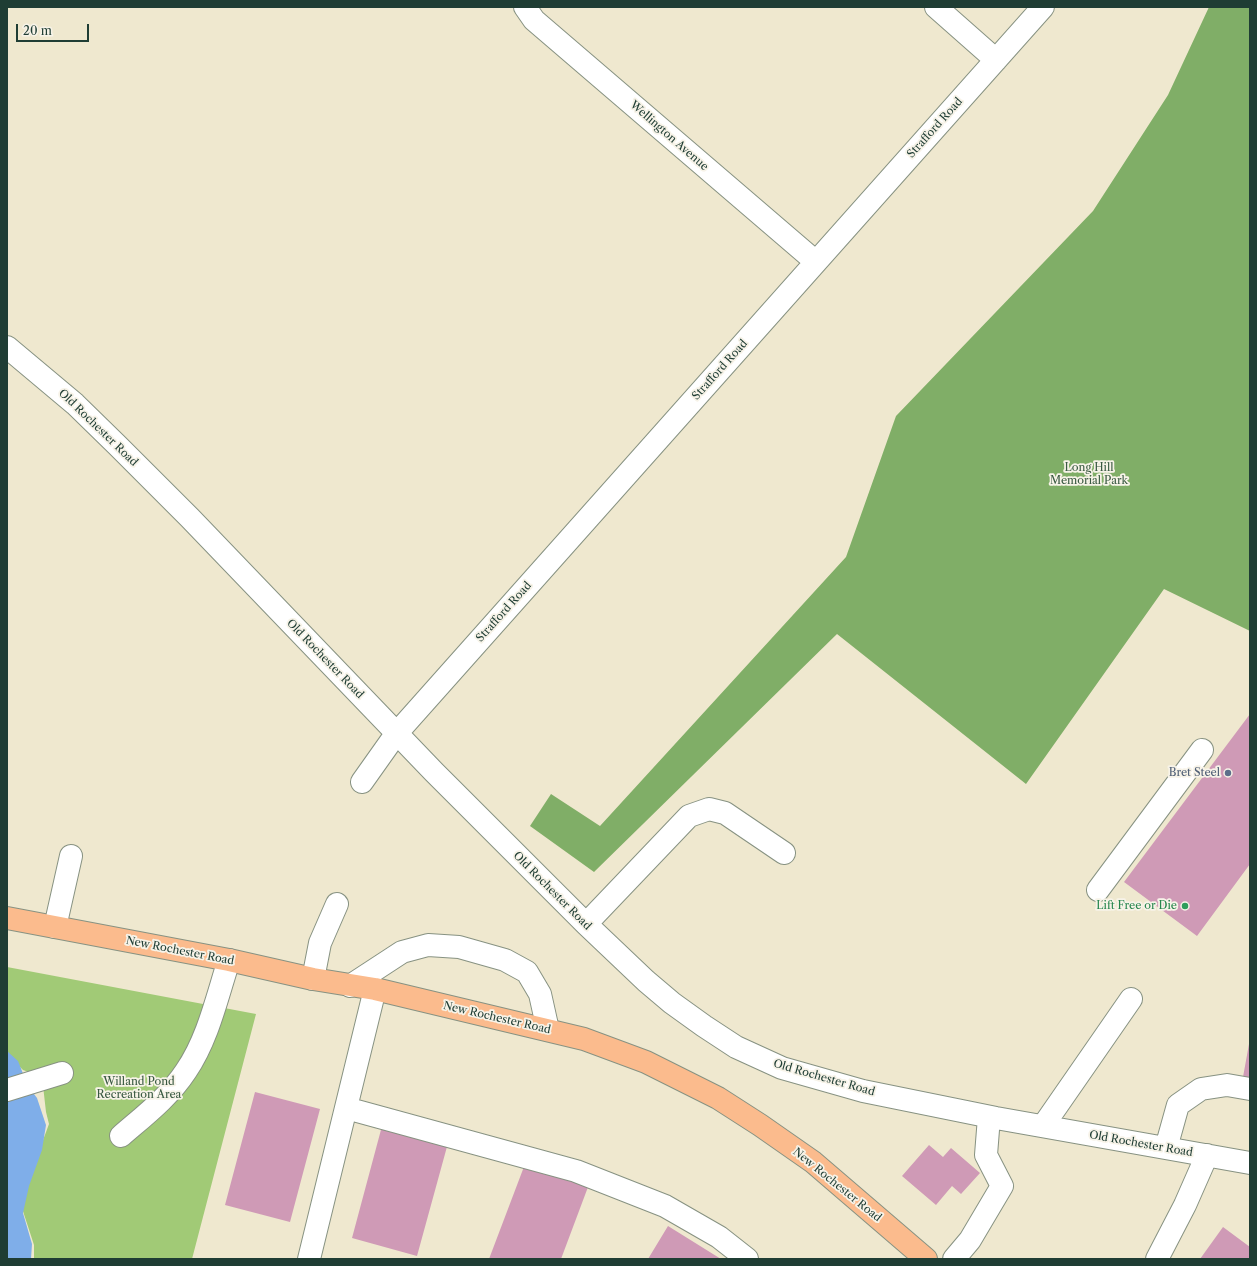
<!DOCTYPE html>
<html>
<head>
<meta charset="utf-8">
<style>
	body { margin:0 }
	#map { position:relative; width:1257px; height:1266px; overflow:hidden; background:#efe8cf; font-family:"Libre Caslon Text",serif }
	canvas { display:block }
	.frame { position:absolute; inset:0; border:8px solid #1f3d34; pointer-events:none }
	.scale { position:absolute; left:16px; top:24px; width:73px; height:18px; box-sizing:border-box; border:2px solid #1f3d34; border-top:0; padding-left:5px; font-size:12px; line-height:14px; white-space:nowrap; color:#1f3d34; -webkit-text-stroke:3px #f7f3e8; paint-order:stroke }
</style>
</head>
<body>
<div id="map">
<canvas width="1257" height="1266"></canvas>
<div class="frame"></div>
<div class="scale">20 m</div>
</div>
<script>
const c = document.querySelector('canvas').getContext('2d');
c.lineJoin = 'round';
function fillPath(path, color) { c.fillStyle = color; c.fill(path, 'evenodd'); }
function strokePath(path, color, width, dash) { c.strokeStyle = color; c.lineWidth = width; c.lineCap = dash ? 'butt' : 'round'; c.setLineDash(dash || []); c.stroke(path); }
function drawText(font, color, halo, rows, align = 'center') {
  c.font = font + ' "Libre Caslon Text",serif'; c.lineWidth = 3.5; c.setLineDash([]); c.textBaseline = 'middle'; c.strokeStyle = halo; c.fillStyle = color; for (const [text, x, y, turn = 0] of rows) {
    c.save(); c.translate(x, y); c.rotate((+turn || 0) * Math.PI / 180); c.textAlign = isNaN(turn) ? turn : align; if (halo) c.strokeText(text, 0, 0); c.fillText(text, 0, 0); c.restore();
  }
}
const green = new Path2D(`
	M7,967L256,1014L192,1259H34V1245L20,1202L49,1124L46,1112L42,1077L23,1070L7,1054Z`);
const forest = new Path2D(`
	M1209,7H1250V631L1164,589L1026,784L837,634L594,872L530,826L551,794L600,826L846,557L896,416L1093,211L1168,95Z`);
const water = new Path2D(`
	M7,1051L18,1061L28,1086L37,1098L46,1125L42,1150L29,1186L23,1213L32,1244L31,1259H7Z`);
const building = new Path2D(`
	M1250,714V864L1197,936L1124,882Z
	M1249,1044H1250V1079L1243,1077Z
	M255,1092L320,1109L290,1222L225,1205Z
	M382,1126L448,1143L417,1256L352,1238Z
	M929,1145L943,1157L951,1148L980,1173L961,1194L952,1186L936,1205L902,1176Z
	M525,1164L588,1187L561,1259H489Z
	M668,1226L721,1259H648Z
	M1223,1227L1250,1247V1259H1200Z`);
const minor = new Path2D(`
	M525,7L534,20L816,262
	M936,7L996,60
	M7,347L75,404L118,446L190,518L434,772L586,924L646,981L672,1003L704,1026L736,1047L782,1068L863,1091L996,1118L1250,1163
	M362,782L396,734L1043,7
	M1098,890L1202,750
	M586,924L689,816L709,809L725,813L784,853
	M55,927L71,856
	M313,979L320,943L337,904
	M350,986L402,952L428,945L459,947L505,960L527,972L540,994L548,1030
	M7,1090L62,1073
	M346,1108L576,1171L665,1206L719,1237L747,1259
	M1043,1126L1131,999
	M121,1136C144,1116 169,1097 186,1071C208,1039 217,997 229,960
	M1166,1148L1178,1105L1201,1089L1227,1085L1250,1089
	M309,1259L375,989
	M954,1259L970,1240L1002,1186L986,1155L989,1117
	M1157,1259L1185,1205L1207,1155`);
const major = new Path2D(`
	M7,918L229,960L313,979L375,989L584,1039L646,1062L718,1098L760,1125L813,1162L926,1259`);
const markers = [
	[1228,773,4,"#5c6f8a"],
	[1185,906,4,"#2e9e5b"]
];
const streetNames = [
	["Strafford Road",935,128,-48],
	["Wellington Avenue",669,136,41],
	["Strafford Road",720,370,-48],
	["Old Rochester Road",98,428,44],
	["Strafford Road",504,612,-48],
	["Old Rochester Road",325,659,46],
	["Old Rochester Road",552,891,45],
	["New Rochester Road",180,951,11],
	["New Rochester Road",497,1018,13],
	["Old Rochester Road",824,1078,16],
	["Old Rochester Road",1141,1144,10],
	["New Rochester Road",837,1185,39]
];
const parkNames = [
	["Long Hill",1089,468],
	["Memorial Park",1089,481],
	["Willand Pond",139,1082],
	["Recreation Area",139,1095]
];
const serviceNames = [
	["Bret Steel",1220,773]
];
const leisureNames = [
	["Lift Free or Die",1177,906]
];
fillPath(green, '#a1ca76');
fillPath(forest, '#80ae67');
fillPath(water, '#7faee9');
fillPath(building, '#cf9ab6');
strokePath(minor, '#879282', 24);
strokePath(major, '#879282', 24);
strokePath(minor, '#fff', 22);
strokePath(major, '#fbbb8d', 22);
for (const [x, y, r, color] of markers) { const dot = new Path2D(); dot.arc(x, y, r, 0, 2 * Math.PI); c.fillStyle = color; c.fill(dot); strokePath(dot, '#f7f3e8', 1.5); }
drawText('11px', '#1f3d34', '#f7f3e8', streetNames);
drawText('11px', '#395941', '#f7f3e8', parkNames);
drawText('11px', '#4e5e75', '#f7f3e8', serviceNames, 'right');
drawText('11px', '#27864d', '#f7f3e8', leisureNames, 'right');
</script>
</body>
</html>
